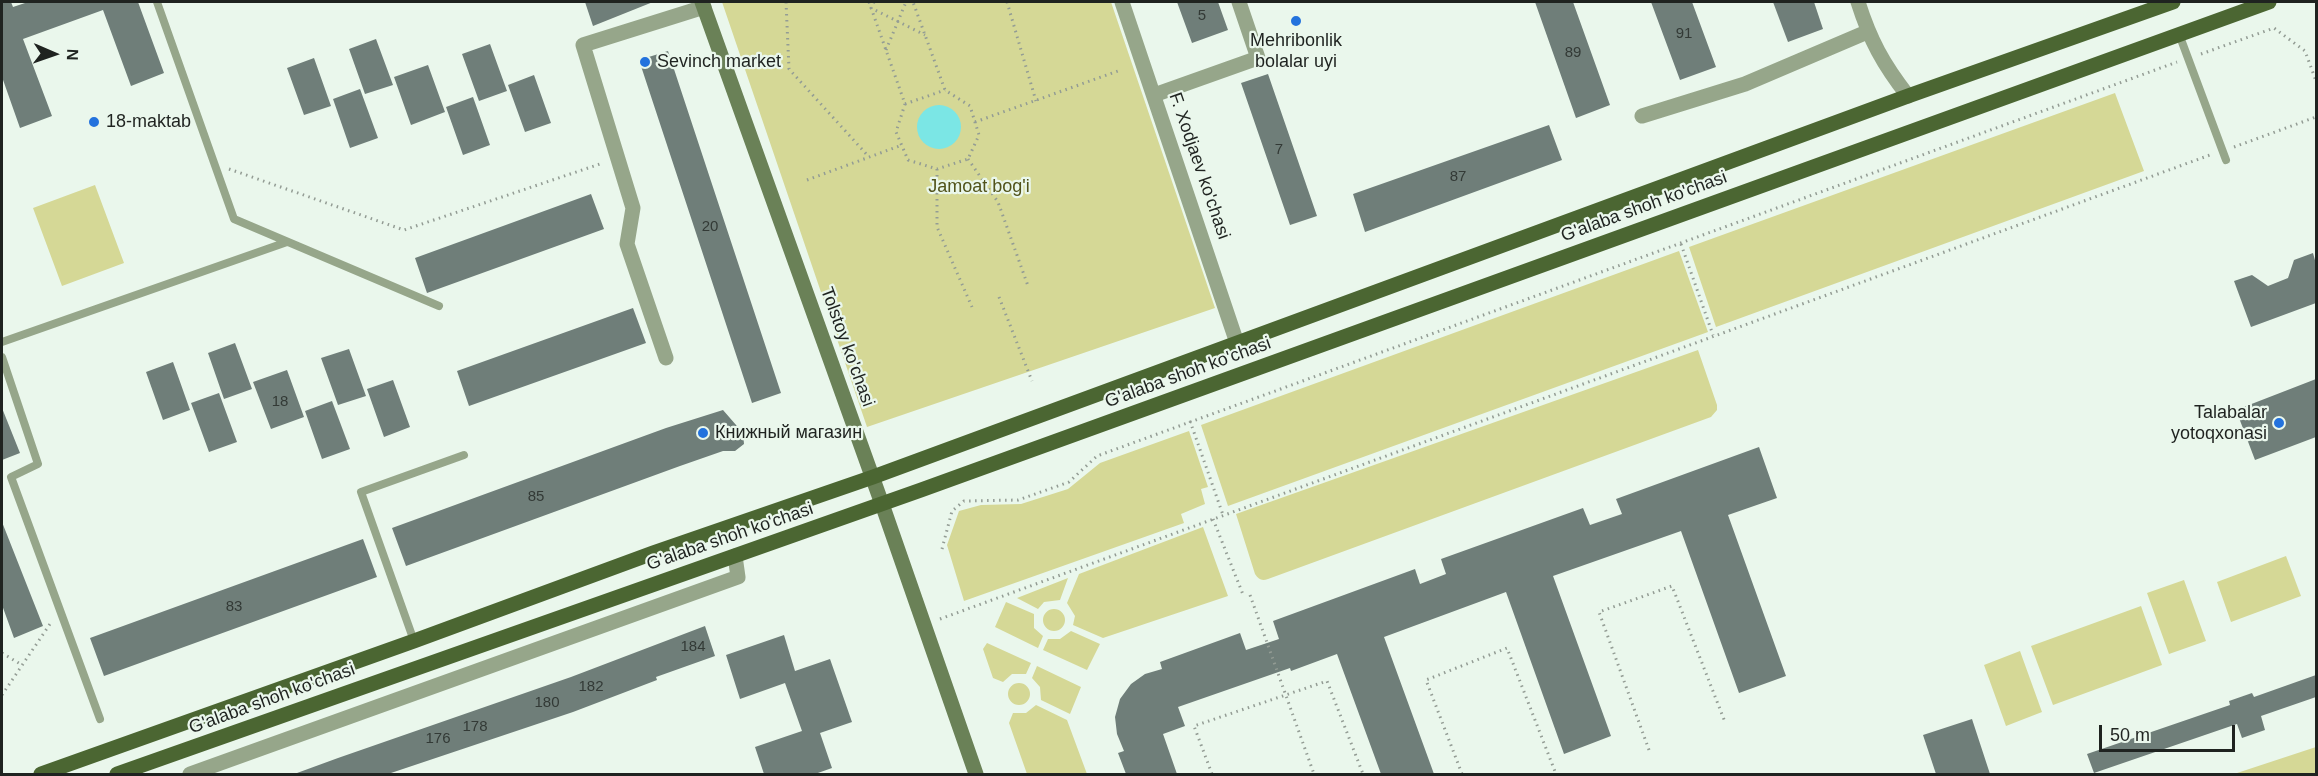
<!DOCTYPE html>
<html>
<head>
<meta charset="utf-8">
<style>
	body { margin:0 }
	#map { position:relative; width:2318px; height:776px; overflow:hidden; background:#eaf7ec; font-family:Arial,sans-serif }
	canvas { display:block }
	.frame { position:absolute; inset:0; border:3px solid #1f2320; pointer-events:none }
	.north { position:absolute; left:24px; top:24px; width:60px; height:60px; -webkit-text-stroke:4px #eaf7ec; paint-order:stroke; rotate:92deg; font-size:16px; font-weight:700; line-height:24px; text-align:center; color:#1f2320 }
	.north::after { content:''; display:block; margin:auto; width:21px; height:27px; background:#1f2320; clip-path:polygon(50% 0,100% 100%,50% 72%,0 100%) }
	.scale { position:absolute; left:2099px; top:725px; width:136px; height:27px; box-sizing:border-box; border:3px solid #1f2320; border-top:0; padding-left:8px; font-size:18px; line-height:21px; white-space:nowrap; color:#1f2320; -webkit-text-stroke:4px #eaf7ec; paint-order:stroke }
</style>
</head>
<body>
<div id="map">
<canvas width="2318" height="776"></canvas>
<div class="frame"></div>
<div class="north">N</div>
<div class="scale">50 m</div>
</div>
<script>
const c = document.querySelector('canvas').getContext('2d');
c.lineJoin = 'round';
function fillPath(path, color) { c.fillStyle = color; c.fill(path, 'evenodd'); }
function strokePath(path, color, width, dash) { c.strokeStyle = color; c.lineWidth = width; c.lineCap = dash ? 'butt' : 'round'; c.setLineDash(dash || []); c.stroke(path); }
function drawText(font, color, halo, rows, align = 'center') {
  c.font = font + ' Arial,sans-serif'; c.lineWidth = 4.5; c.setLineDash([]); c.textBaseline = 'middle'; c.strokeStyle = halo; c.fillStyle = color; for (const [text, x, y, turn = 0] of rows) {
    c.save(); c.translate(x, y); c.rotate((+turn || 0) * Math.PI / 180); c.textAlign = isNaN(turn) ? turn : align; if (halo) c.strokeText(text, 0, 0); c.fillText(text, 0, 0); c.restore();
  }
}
const green = new Path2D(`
	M722,2H1111L1215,308L867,427Z
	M2115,93L2144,171L1716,327L1689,247Z
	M95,185L124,263L62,286L33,208Z
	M1679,251L1708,332L1228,506L1201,425Z
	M1698,350L1717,405V410L1711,417L1268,579C1262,581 1259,580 1255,574L1236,514Z
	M1189,431L1208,487L1201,489L1205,504L1181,514L1184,523L964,601L947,545L959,511L981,505L1021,504L1068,489L1100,463Z
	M1203,527L1228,596L1103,638L1073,625L1075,616L1067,603L1079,574Z
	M2286,556L2301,596L2231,622L2217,582Z
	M1068,578L1060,600L1044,602L1038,609L1017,598Z
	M2184,580L2206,641L2169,654L2147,593Z
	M1006,602L1034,614V628L1043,636L1038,648L995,627Z
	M2141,606L2162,665L2053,705L2031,646Z
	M1043 620a11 11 0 1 1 22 0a11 11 0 1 1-22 0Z
	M1071,631L1100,644L1087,670L1043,650L1048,639H1060Z
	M987,643L1031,663L1026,674H1012L1003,682L993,678L983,649Z
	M2020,651L2042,712L2006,726L1984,665Z
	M1037,666L1081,687L1070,714L1041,700L1040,687L1032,678Z
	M1008 694a11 11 0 1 1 22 0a11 11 0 1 1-22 0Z
	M1036,705L1067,720L1087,774H1027L1009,723L1013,713H1026Z
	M2316,747V774H2234Z`);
const water = new Path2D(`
	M917 127a22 22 0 1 1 44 0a22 22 0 1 1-44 0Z`);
const building = new Path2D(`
	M2,2H11L13,7L28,2H138L164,73L131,86L103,10L23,39L52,116L20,128L2,77Z
	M585,2H653L593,26Z
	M1177,2H1218L1228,30L1192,43Z
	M1535,2H1573L1610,105L1576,118Z
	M1651,2H1692L1716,67L1680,80Z
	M1773,2H1814L1823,29L1788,42Z
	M376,39L393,85L365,94L349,49Z
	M490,44L507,91L479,101L462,54Z
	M668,51L781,393L752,403L639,60Z
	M314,58L331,106L304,115L287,68Z
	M428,65L445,112L411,125L394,77Z
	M1268,74L1317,216L1290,225L1241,83Z
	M534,75L551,123L525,132L508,85Z
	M360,89L378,138L350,148L333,99Z
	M473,97L490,145L463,155L446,107Z
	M1549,125L1562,160L1365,232L1353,194Z
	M591,194L604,229L427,293L415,258Z
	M2313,253L2316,264V303L2251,327L2234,281L2252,275L2268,286L2288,278L2294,260Z
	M633,308L646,343L469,406L457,371Z
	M235,343L252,389L224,399L208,353Z
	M349,349L366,396L338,405L321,358Z
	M173,362L190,410L163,420L146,372Z
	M287,370L304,417L271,429L253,382Z
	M2316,379V437L2255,460L2236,410Z
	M393,380L410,427L384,437L367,389Z
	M219,393L237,442L209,452L191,403Z
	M332,401L350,449L322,459L305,411Z
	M2,408L20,453L2,460Z
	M723,410L743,433L744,444L735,451H723L680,466L406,566L392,528L666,428Z
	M1759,447L1777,498L1728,515L1786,676L1739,693L1681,531L1553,576L1611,736L1564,754L1506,592L1384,637L1434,774H1381L1337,654L1291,671L1290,668L1178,707L1185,726L1163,734L1177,774H1126L1118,753L1124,751L1117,734L1115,717L1120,699L1131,684L1145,674L1162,669L1160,662L1240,633L1246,650L1279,639L1273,621L1415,569L1420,584L1446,574L1441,559L1583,508L1590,525L1622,514L1616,499Z
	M2,522L43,626L14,638L2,605Z
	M363,539L377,577L104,676L90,638Z
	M705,626L715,656L656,677L657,680L573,712L388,774H297V773L338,758L571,677Z
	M784,635L795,671L830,659L852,722L820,733L832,768L815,774H764L755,747L802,731L785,683L740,699L726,655Z
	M2316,675V697L2261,716L2265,730L2242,738L2237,724L2094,773L2087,754L2230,705L2229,701L2252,693L2254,697Z
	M1972,719L1990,774H1936L1923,735Z`);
const path = new Path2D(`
	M786,2L789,69L869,157
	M869,2L905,104L896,132L908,160L937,169L968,159L979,135L970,106L945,90L913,2
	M874,2L871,8L925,35
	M1007,2L1036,101
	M886,50L906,2
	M2201,54L2274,28L2305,51L2316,81
	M905,104L945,90
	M975,122L1118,71
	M2234,147L2316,117
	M968,159L998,202L1028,286
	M229,169L404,230L603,163
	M937,169V227L972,307
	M807,180L902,145
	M1681,244L1713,335
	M999,297L1032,381
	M1190,421L1223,515
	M1213,519L1244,597
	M942,549L952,511L964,501L1018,500L1069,482L1097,456L2177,62
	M1250,595L1314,774
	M940,619L2210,155
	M2,653L22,665
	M2,695L50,624
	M1649,750L1599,612L1672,586L1725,722
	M1212,774L1194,726L1327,681L1363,774
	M1462,774L1426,680L1507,648L1556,774`);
const lane = new Path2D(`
	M157,2L234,219L439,306
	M2179,34L2226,160
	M2,342L287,242
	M2,357L38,464L11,477L100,719
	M414,641L361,492L464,455`);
const street = new Path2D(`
	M1122,2L1237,343
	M1858,2C1870,40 1883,64 1908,96
	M1154,95L1258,58L1239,2
	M1642,116L1745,84L1867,32
	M666,358L627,244L633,208L583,45L704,7
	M190,774L738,577L735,556`);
const secondary = new Path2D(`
	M702,2L882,504L976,774`);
const primary = new Path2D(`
	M41,774L414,641L653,553L873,477L1908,96L2173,2
	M117,774L921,490L2269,2`);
const markers = [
	[1296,21,6,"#2372dd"],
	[645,62,6,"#2372dd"],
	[94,122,6,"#2372dd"],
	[2279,423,6,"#2372dd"],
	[703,433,6,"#2372dd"]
];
const numberNames = [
	["5",1202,16],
	["91",1684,34],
	["89",1573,53],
	["7",1279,150],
	["87",1458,177],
	["20",710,227],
	["18",280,402],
	["85",536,497],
	["83",234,607],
	["184",693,647],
	["182",591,687],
	["180",547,703],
	["178",475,727],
	["176",438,739]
];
const poiNames = [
	["Mehribonlik",1296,41,"center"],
	["bolalar uyi",1296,62,"center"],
	["Sevinch market",657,62],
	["18-maktab",106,122],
	["Talabalar",2267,413,"right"],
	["yotoqxonasi",2267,434,"right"],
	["Книжный магазин",715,433]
];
const streetNames = [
	["F. Xodjaev ko'chasi",1199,166,71],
	["G'alaba shoh ko'chasi",1644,207,-20],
	["Tolstoy ko'chasi",847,347,70],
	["G'alaba shoh ko'chasi",1188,373,-20],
	["G'alaba shoh ko'chasi",730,537,-19],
	["G'alaba shoh ko'chasi",272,699,-20]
];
const parkNames = [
	["Jamoat bog'i",979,187]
];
fillPath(green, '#d5d896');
fillPath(water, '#7be6e5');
fillPath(building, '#6f7e79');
strokePath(path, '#939c94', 3, [1.5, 4.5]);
strokePath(lane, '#96a68a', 8);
strokePath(street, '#96a68a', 15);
strokePath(secondary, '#6a8157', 15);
strokePath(primary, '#4b6632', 15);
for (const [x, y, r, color] of markers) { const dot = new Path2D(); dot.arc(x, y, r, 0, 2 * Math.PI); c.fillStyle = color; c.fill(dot); strokePath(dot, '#eaf7ec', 2); }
drawText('15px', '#333a36', null, numberNames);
drawText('18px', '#1f2320', '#eaf7ec', poiNames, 'left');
drawText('18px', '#1f2320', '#eaf7ec', streetNames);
drawText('18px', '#51531a', '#eaf7ec', parkNames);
</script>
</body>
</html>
